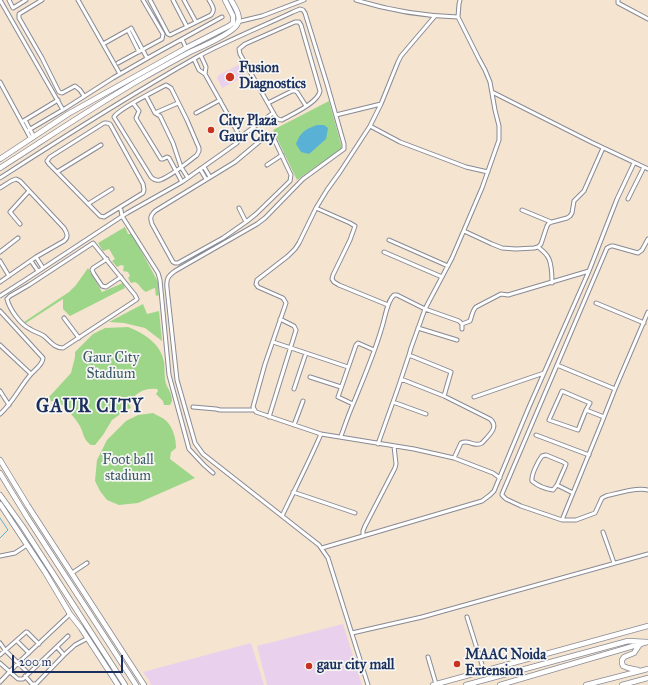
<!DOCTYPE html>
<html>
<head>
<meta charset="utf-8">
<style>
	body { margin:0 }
	#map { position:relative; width:648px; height:685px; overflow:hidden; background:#f5e4cf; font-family:"IM FELL Great Primer",serif }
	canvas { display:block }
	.scale { position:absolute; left:12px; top:655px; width:111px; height:18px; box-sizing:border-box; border:2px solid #1b2f5e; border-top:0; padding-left:5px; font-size:12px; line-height:14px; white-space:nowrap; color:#1b2f5e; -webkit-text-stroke:3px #f6f6f2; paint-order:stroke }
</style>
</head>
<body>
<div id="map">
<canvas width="648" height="685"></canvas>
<div class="scale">200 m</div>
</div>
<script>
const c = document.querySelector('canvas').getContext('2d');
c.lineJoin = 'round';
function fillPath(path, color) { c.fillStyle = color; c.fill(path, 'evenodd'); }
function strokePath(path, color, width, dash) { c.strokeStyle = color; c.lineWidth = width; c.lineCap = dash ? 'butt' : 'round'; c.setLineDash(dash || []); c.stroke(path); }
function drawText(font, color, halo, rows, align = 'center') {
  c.font = font + ' "IM FELL Great Primer",serif'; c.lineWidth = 3.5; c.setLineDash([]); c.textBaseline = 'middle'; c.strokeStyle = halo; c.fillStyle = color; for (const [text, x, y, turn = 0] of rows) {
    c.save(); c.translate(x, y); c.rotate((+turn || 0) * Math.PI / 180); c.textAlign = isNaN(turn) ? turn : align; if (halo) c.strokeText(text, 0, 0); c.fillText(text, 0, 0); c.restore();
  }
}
const built = new Path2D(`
	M240,64L245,76L222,88L217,78L219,75Z
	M343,624L362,685H267L257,646Z
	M251,643L264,685H151L149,680L143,672Z`);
const green = new Path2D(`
	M329,101L342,148L297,180L273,130Z
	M125,227L128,234H132L158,282L159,295L156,296L155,288L152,289L146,292C140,289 141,285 135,282L131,283L128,278L130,276L128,272L123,271L124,266L121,265L117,267L112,261L115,259L109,249L103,251L98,243Z
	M88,268L102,292L123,283L125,288L70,316L63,309V299L26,323L24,322L69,292L76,285Z
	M143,304L147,314L159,311L162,341L145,328L124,323L109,322Z
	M128,327C144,333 161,344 164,362C165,369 164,377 166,384C167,387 169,389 170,392C171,395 172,398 172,401L170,405H164L163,401L156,394L158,391L157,389C141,388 139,393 128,402L131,408L122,411L119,415L112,420L103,435L95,445H91C82,439 84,431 78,423C73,415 65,408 58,401H51L49,397L71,373L75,357V352L93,334L105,328Z
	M153,413C156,415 161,417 164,419C173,426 176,438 176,448L171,452L170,459L195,478L138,503L119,505L107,500L100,491L95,481L97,460L107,440L126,421L138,415Z`);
const water = new Path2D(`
	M317,125H324L328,128L326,139L309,154L301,152L296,144C300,132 306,129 317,125Z`);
const stream = new Path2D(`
	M0,518L8,530L0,538`);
const street = new Path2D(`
	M0,0L63,110
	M9,0L13,8L26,0
	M42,0L19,14V18L42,58L59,92L62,93L75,86L80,90L84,96
	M78,0L120,74
	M150,0L168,34L170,35L211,15C216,10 212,5 209,0
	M173,0L187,27
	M184,0L196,22
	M356,0C388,10 425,16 458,17
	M618,0V3L648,19
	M435,16L401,56L398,62L381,104L370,126L340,172L327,190L316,208L299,243L295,249L288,256L257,280L256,284L258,287L283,298L286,303L265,364L253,407L256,412L321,434L414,449L454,458L493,473L500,478
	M237,22L262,16L304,0
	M295,22H299L301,25L320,91C318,103 292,114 282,120C278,120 276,118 274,114L240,54L239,49L245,44Z
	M131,28L147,58
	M130,29L128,30L139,52
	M182,39L186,48
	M103,44L128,30
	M201,56L206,67L205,74
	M118,63L162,39L163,34L143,0
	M0,82L31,139
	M166,85L171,88L187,120L199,148V151L197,155C187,163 171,176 160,180C156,181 154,180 151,177L114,117C118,109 155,91 166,85Z
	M492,92L591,142L648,169
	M146,96L155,113L160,116L173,143L181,167L188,178
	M133,103L139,111L136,118L137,120L161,159H163L167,157L169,158L182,182
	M268,103L292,91H295L297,92L306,106
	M155,113L178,103
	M196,113L220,100
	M336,115L381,104
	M25,120L58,100
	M23,121L25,120L34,137
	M104,123H107L110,124L143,184L144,190L143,193L104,217L100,216L49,164L47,161L50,157Z
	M370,126L400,142L466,167L488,172
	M27,131L66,108L113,78L153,55L222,17
	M266,136H271L274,139L291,175L290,181L256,214L246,222L223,238L178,263H175L173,262L152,224C150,218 150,216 155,211L235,162Z
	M239,138L273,113
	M267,165L282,155
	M204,167L210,177
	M200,169L206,179
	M57,172L101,145
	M0,178C65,136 130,95 197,57C228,40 261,27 293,12L300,9L303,10L305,13L327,84L344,144V149L303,179L265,218L257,224L175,271C168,276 166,279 167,288L177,380L195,443L203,454L319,545L328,558L368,685
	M0,188L11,181L16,179L20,181L64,228C67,233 69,237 64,241L36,257L0,282
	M628,199L644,167
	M88,204L112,189
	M119,208L121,210L122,216L158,273L160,280L169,375L189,449L204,465L213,473
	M239,208L246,222
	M316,208L350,223L355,226L350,240L333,275L332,279L334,282L339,285L388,305
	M522,210L551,222
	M20,224L10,212L29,191
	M464,231L492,244L502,248L516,249L534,248L538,247L541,244L547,226L549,223L552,222L567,218L570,216L572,213L574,201L584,191L603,148
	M648,239L642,250L638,253L613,246H611L607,248L502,494V495L506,499L521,506L562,520H576L595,513L602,498L606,496C618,493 637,487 648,490
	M389,240L448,266
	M93,243L135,295L137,299L136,300L63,348C54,348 50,341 44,336C40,333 34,332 30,329C20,324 10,310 7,299L10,296L29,285Z
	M538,247C542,250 547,254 549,259C552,266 552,275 552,283
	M0,252L18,238
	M384,252L442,277
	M36,257L43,268
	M107,259L93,268L92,270L94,274L102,286L106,287L121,277
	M0,261L9,276
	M31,261L38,271
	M0,296L25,280L127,213L182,182L237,143L239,138L237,131L205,74L199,70L194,59
	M596,303L644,323
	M0,311L43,358C43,364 36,369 32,373C20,386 13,403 0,414
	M64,318L79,338
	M462,324L470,321C472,316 472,311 476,307L501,294L508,295L589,271
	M418,328L457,340
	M273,342L348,367
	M0,345L31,374
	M409,355L451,372L444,396
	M557,365L615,389
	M310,377L341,387
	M401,379L444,396L490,419C500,427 488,436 482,443C475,448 469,439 461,443L454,458
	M294,389L306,353
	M0,391L9,405
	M474,397L544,373
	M393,402L426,414
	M353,404L338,397L356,345L358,343L374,350
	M193,407L216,409L220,410H253
	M586,410L578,430L549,420L562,391L590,403L586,410L604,417
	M269,417L296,330L294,326L280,319
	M294,425L303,401
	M536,435L589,455
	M341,436C345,425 349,413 354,402C364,377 375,352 382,327C385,318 387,301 394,295H397L425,309L459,321L462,324V329
	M378,444L398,388L409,355L411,348L425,309L452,258L482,188L499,140V126L495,110L490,82L485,70L479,59L458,17L459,4L460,0
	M546,455L563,462L566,464L565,467L557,485L553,490C546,489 538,486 532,481C531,475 538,461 542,456Z
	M557,485L573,493
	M293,492L355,513
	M282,516C295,489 309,462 321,434
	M562,520L602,422L615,389L648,312
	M603,532L614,563
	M363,536V531L365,526L395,468L396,464L394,446
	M322,548L482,501L490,495L494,491L529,407L589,271L617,199L634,163
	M0,556L15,553L27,545
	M72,573L87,563
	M467,617L484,671
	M352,633L422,617L648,554
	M17,641L29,653
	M0,643L5,650L28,673
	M57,647L64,655
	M0,655L26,632H27L39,644
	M428,657L436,684
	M0,663L18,679H23L68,636
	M25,676L32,684H36L64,655L75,645L88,638
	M0,682L18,663L70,614`);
const secondary = new Path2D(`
	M0,159L68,114L186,48L229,26L233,23V16L225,0
	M0,168C47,138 93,107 141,79C157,70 173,61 190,52C201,47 230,35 237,25C242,17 235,7 231,0
	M0,460L28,506L144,685
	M0,473L27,517L136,685
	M0,495L23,527L125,685
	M0,504L45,572L70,614L81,628L118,685
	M638,670L628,668L623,666L622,663V660L624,657L634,653L640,644
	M433,685L648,626
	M466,685L628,641L648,642
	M500,685L647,642
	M586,685L648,669
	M622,685L648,678`);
const markers = [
	[230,77,5,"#c8321e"],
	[211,130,4,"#c8321e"],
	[457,664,4,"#c8321e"],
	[309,666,4,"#c8321e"]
];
const poiNames = [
	["Fusion",239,69],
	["Diagnostics",239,85],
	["City Plaza",219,122],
	["Gaur City",219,138],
	["MAAC Noida",465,656],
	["Extension",465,672],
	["gaur city mall",317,666]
];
const parkNames = [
	["Gaur City",111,359],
	["Stadium",111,375],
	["Foot ball",128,461],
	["stadium",128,477]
];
const districtNames = [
	["GAUR CITY",90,408]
];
fillPath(built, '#e9d1ed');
fillPath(green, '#9dd689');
fillPath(water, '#59b1d6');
strokePath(stream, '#59b1d6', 1);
strokePath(street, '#888a96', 5);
strokePath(secondary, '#888a96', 6);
strokePath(street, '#fff', 3);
strokePath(secondary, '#fff', 4.5);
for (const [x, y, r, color] of markers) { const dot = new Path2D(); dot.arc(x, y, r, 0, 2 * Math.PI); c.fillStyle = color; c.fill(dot); strokePath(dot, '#f6f6f2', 1.5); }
drawText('bold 14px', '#1b2f5e', '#f6f6f2', poiNames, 'left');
drawText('14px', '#3c5969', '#f6f6f2', parkNames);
c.letterSpacing = '1px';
drawText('bold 18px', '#1b2f5e', '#f6f6f2', districtNames);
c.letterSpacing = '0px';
</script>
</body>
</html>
